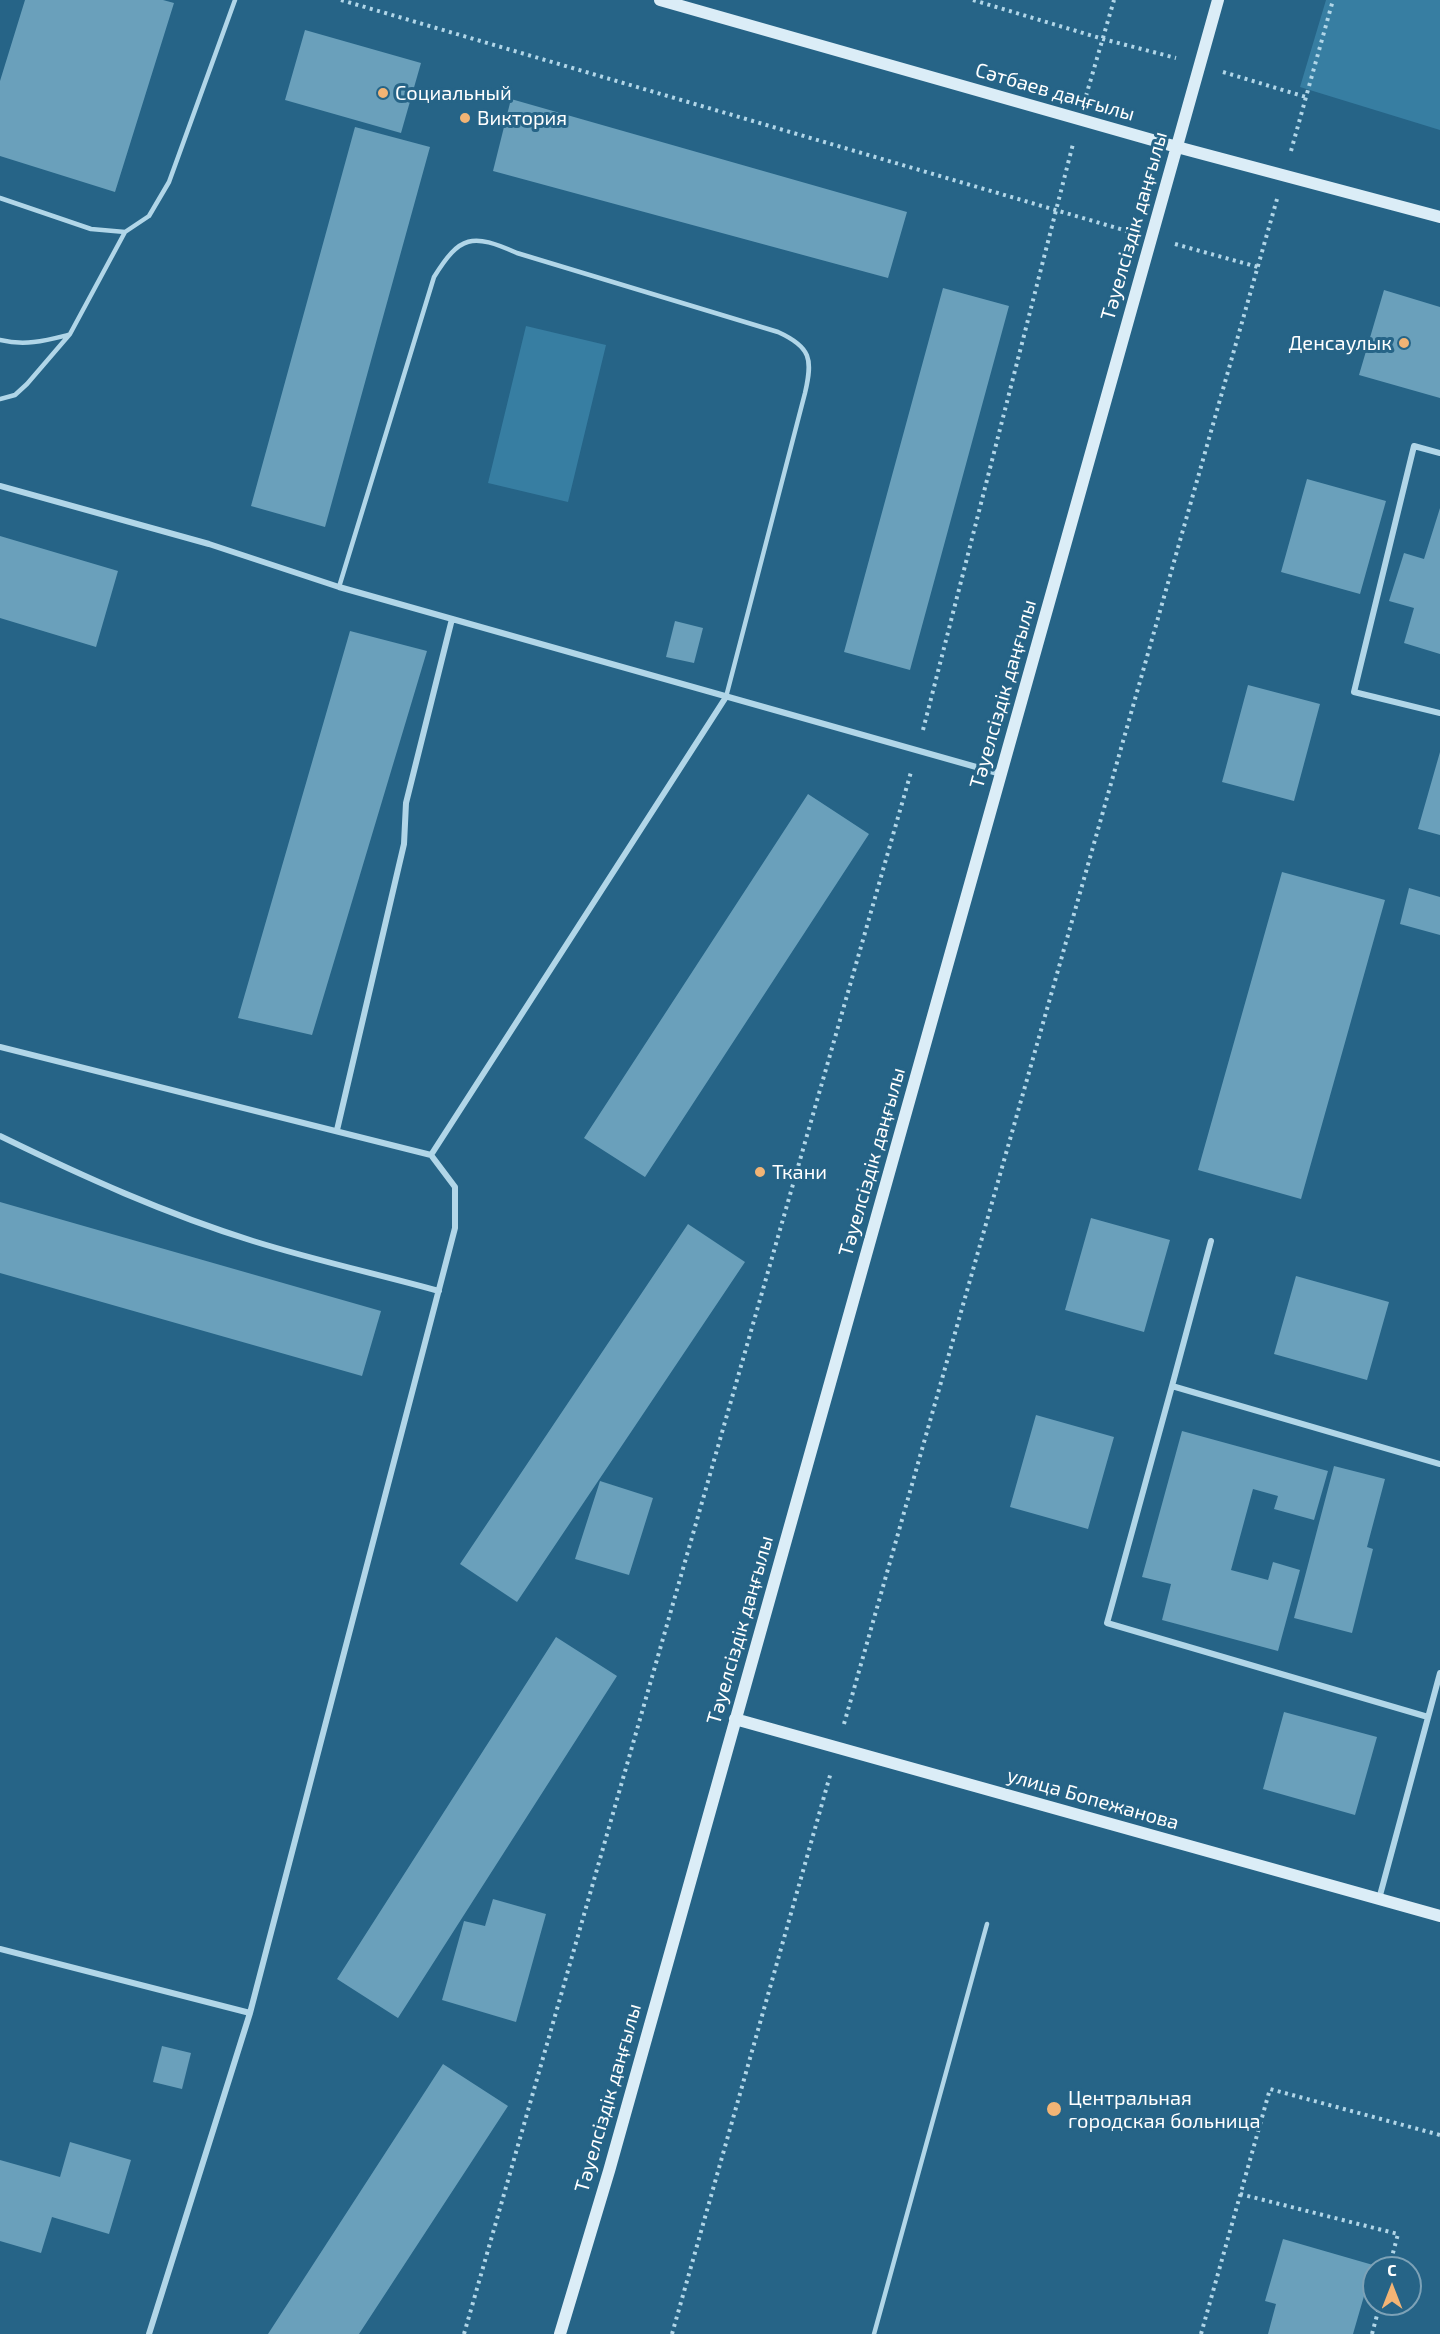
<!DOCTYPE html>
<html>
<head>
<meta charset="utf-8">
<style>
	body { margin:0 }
	#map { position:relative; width:1440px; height:2334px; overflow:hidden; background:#266487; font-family:"Exo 2",sans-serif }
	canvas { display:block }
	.north { position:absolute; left:1362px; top:2256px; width:60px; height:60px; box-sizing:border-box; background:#266487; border:2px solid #7da2b7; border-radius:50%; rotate:0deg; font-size:16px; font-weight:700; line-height:24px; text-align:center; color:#fff }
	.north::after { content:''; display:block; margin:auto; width:21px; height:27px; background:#f2b475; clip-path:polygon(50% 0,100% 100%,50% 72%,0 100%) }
</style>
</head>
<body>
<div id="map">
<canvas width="1440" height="2334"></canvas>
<div class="north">С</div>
</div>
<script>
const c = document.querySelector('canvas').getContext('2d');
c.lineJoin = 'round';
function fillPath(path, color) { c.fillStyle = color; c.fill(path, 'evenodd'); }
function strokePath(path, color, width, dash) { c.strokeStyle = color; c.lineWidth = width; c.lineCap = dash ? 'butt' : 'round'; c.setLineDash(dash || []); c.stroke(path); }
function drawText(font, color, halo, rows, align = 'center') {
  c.font = font + ' "Exo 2",sans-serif'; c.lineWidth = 6; c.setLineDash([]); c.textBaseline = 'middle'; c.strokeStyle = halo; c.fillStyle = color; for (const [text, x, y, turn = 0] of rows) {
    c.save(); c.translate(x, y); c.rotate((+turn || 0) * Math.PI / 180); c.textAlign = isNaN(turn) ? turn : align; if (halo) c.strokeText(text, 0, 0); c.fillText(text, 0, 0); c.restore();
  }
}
const green = new Path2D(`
	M1326,0H1440V130L1300,87Z
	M526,326L606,345L568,502L488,483Z`);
const building = new Path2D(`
	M25,0H163L174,3L115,192L0,156V81Z
	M305,30L421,63L401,133L285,100Z
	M511,99L907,212L888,278L493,171Z
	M355,127L430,147L325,527L251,506Z
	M943,288L1009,306L910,670L844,652Z
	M1384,290L1440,307V398L1359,375Z
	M1307,479L1386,501L1360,594L1281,572Z
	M1440,508V654L1404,643L1414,608L1389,601L1404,553L1424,559Z
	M0,536L118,571L96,647L0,618Z
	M675,621L703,628L694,663L666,657Z
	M350,631L427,651L312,1035L238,1018Z
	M1248,685L1320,704L1294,801L1222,782Z
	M1440,752V835L1418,829Z
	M808,794L869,834L645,1177L584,1138Z
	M1282,872L1385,900L1301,1199L1198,1170Z
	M1409,888L1440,897V935L1400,924Z
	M0,1202L381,1311L362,1376L0,1273Z
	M1091,1218L1170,1240L1144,1332L1065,1310Z
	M688,1224L745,1262L517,1602L460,1564Z
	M1296,1276L1389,1302L1367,1380L1274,1354Z
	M1036,1415L1114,1437L1088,1529L1010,1507Z
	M1182,1431L1328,1471L1314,1520L1274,1509L1278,1496L1253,1489L1231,1570L1268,1580L1273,1562L1300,1570L1278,1651L1162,1620L1171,1584L1142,1577Z
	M1334,1466L1385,1479L1367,1547L1373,1549L1352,1633L1294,1618Z
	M600,1481L653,1498L629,1575L575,1559Z
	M556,1637L617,1676L398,2018L337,1979Z
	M1284,1712L1377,1737L1355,1815L1263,1789Z
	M493,1899L546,1914L516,2022L442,2000L464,1921L485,1926Z
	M162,2046L191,2053L182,2089L153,2082Z
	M443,2064L508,2106L359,2334H268Z
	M70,2142L131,2160L109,2234L52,2217L41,2253L0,2241V2160L60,2177Z
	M1283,2239L1373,2265L1353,2334H1268L1276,2304L1265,2301Z`);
const path = new Path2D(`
	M341,0L1127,231
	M973,0L1103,39L1176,58
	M1223,72L1306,97
	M1086,96L1114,0
	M1291,151L1333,0
	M1175,244L1258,267
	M923,730L1073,144
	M844,1724L1277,199
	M1240,2194L1398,2234L1389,2268
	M464,2334L911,772
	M672,2334L831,1772
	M1201,2334L1270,2089L1440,2135
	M1372,2334L1380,2304`);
const lane = new Path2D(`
	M0,198L91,229L125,232L149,216L169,182L235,0
	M0,340C25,346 44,341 68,335
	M0,399L15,395L27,384L70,334L125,232
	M339,587L434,277C460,235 472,233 517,253L778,332C811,347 813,359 805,393L726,697
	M874,2334L987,1924`);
const street = new Path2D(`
	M1440,453L1414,446L1354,692L1440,713
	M0,486L209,544L339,587L1001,774
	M0,1047L431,1155L455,1187V1228L250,2013L149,2334
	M337,1130L404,844L406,803L452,619
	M0,1136C82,1176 166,1214 253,1241C314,1260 377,1274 439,1291
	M431,1155L726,697
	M1211,1241L1172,1386L1440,1464
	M1172,1386L1107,1623L1428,1717
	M1379,1899L1440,1673
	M0,1949L250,2013`);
const secondary = new Path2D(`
	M660,0L1177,147L1440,217
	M735,1719L1440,1916
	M560,2334L609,2171L1218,0`);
const markers = [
	[383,93,6,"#f2b475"],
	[465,118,6,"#f2b475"],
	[1404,343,6,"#f2b475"],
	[760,1172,6,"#f2b475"],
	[1054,2109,8,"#f2b475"]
];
const streetNames = [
	["Сәтбаев даңғылы",1055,92,16],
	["Тәуелсіздік даңғылы",1134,226,-74],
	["Тәуелсіздік даңғылы",1003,694,-74],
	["Тәуелсіздік даңғылы",872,1162,-74],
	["Тәуелсіздік даңғылы",740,1630,-74],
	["улица Бопежанова",1093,1799,16],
	["Тәуелсіздік даңғылы",608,2098,-74]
];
const poiNames = [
	["Социальный",395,93],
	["Виктория",477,118],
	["Денсаулык",1392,343,"right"],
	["Ткани",772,1172],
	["Центральная",1068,2098],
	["городская больница",1068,2121]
];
fillPath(green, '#377ea2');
fillPath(building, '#6aa0bb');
strokePath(path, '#b1d6e8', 4, [3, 4.5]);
strokePath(lane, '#b1d6e8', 4.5);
strokePath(street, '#b1d6e8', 6);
strokePath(secondary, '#dbedf7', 12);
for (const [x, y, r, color] of markers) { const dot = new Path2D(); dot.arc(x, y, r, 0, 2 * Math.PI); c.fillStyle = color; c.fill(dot); strokePath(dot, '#266487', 2); }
drawText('20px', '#fff', '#266487', streetNames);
drawText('20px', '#fff', '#266487', poiNames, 'left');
</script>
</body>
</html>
